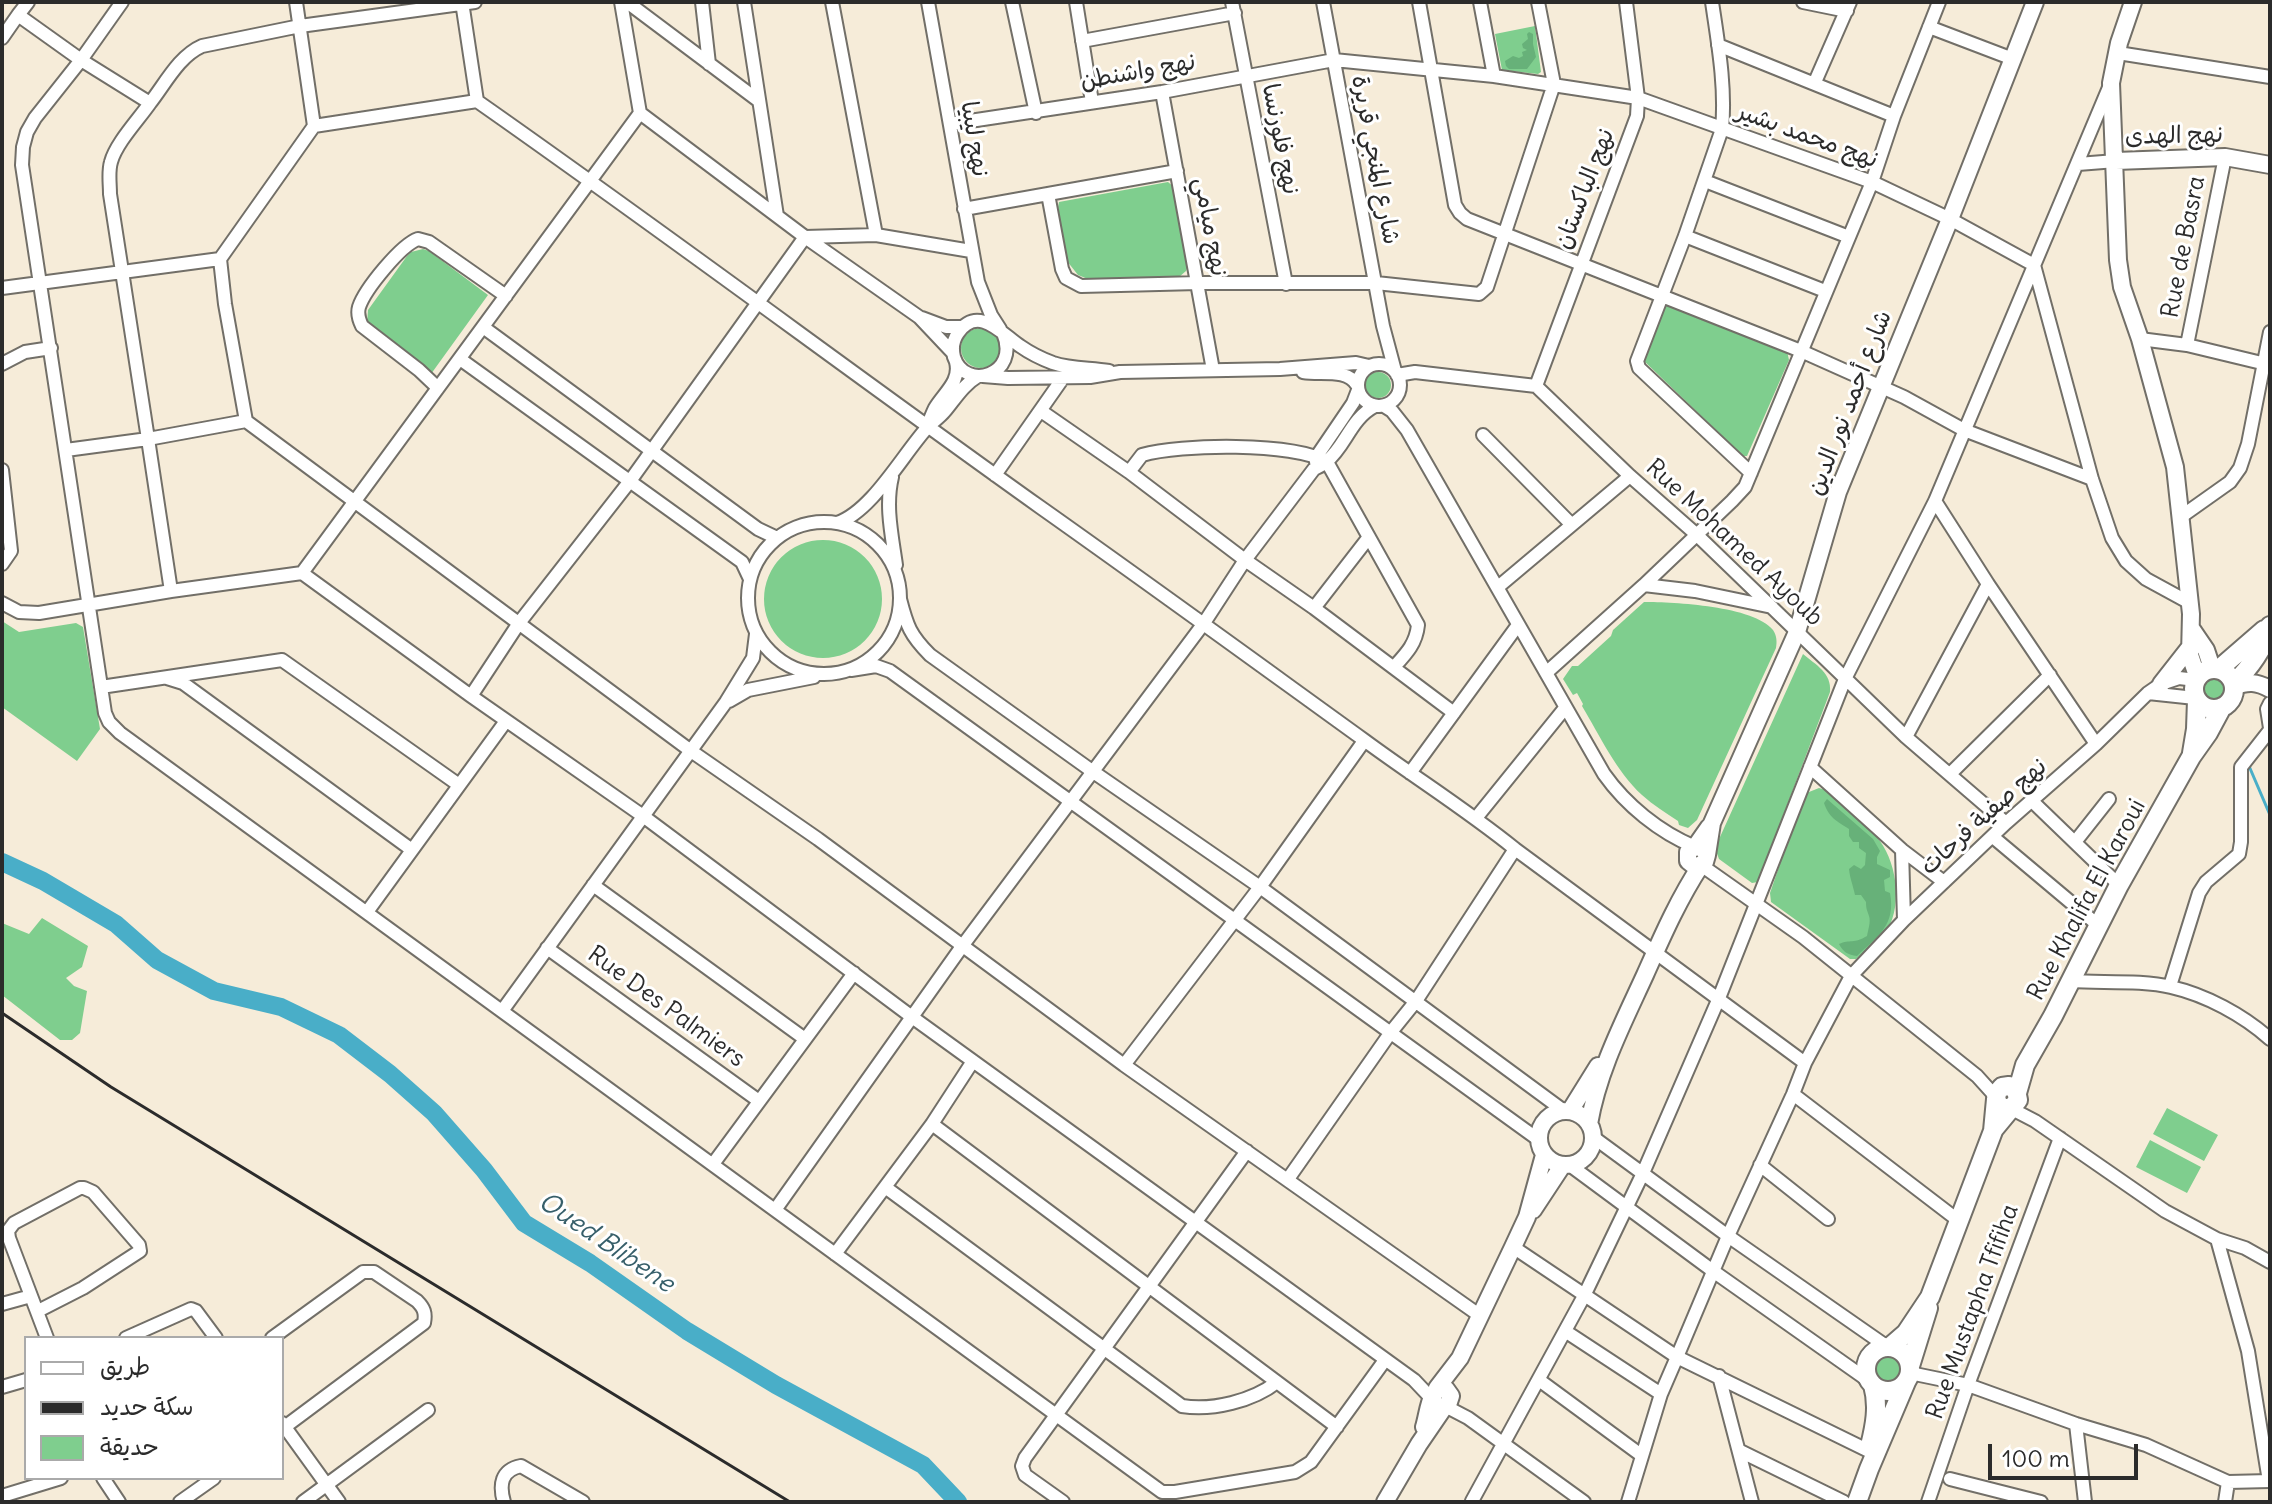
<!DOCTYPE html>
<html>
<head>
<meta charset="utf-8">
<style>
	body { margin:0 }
	#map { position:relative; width:2272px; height:1504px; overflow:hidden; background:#f6ecd9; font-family:Delius,"Playpen Sans Arabic",sans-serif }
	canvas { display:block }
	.frame { position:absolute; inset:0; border:4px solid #2b2b2b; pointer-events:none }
	.legend { position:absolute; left:24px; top:1336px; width:260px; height:144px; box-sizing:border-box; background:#fff; border:2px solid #aaa; margin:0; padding:10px 14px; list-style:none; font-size:24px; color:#2b2b2b }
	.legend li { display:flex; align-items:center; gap:16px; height:40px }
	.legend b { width:40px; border:2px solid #aaa }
	.scale { position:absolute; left:1988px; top:1444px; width:150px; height:36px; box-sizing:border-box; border:4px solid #2b2b2b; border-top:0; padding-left:10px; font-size:24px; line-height:28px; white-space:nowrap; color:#2b2b2b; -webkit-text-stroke:6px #fff; paint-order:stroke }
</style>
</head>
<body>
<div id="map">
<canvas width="2272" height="1504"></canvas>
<div class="frame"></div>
<ul class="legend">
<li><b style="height:10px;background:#fff"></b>طريق</li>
<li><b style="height:10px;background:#2b2b2b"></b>سكة حديد</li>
<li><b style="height:22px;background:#7fce8e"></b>حديقة</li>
</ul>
<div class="scale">100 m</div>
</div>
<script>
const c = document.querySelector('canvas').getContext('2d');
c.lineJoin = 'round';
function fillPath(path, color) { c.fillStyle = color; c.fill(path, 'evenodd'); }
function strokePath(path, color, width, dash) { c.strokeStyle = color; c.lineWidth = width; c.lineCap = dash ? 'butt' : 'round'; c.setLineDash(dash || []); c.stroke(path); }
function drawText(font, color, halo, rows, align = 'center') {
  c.font = font + ' Delius,"Playpen Sans Arabic",sans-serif'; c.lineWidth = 6; c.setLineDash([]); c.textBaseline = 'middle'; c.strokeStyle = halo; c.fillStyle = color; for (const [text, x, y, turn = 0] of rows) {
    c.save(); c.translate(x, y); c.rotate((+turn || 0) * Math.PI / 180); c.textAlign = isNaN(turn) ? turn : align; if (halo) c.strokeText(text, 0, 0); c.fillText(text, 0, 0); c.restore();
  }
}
const green = new Path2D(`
	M1535,26L1541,72L1538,74L1502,70L1495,34Z
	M1168,182L1175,188L1189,263L1186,271L1179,277L1088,279L1078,275L1067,261L1058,207L1059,202Z
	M423,249L429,251L488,295L431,374L367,323L368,310L407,256L411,252Z
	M1666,306H1671L1787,351L1789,360L1747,456H1743L1644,361V358Z
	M961 348a20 20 0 1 1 40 0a20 20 0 1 1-40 0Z
	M1365 385a13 13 0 1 1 26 0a13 13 0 1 1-26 0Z
	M764 599a59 59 0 1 1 118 0a59 59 0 1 1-118 0Z
	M1644,602C1674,602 1754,606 1773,630C1777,636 1777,642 1776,648L1697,820L1688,828L1679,825L1678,821C1666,813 1653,805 1642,795C1616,771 1600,736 1582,706L1583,704L1577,693L1573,695L1563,679L1572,666H1578L1611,636L1613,630Z
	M2,621L19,632L76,623L83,627L100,729L77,761L2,707Z
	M1803,654C1816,665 1832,673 1830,692L1758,882L1752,883L1719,859L1715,848Z
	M2199 690a14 14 0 1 1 28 0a14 14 0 1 1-28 0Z
	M1819,788L1826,790C1844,806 1866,821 1880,841C1898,866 1903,910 1884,935C1877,944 1865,951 1856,959H1850L1771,902L1770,893L1804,794Z
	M42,918L88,946L82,967L66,978L74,986L87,991L80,1033L72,1040H60L2,995V923L29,934Z
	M2167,1108L2218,1135L2204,1161L2153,1134Z
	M2150,1140L2201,1167L2187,1193L2136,1167Z
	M1875 1369a13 13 0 1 1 26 0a13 13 0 1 1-26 0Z`);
const forest = new Path2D(`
	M1529,32L1533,34V44L1536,57L1527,69H1509L1506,66L1505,61L1513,56L1519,58L1523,56L1522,52L1527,50L1523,48L1522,44L1528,39L1527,34Z
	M1827,799L1873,839L1880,851L1877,857V864L1890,870V877L1884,880L1885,891L1890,893C1896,925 1878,936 1857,956C1848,955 1843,952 1839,944C1850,939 1854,944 1867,936C1868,930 1871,922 1869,916C1867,910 1866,909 1866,902L1861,895H1855C1853,885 1850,879 1849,869L1854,865L1861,869L1865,865L1866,853L1859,848V842H1853L1849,836V829C1837,821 1829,818 1824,803Z`);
const stream = new Path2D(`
	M2249,766L2270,815`);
const river = new Path2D(`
	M2,862L43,881L116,924L157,960L214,991L281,1007L339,1035L390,1074L434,1113L484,1170L524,1223L590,1263L687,1331L776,1385L923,1465L958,1502`);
const minor = new Path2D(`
	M28,2L18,15L81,60L150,103C139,119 116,143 111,162C108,172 110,183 110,194L148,439L246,421
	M122,2L81,60L35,118L27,132L23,147L22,165L105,713L109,722L120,733L1162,1492H1175L1295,1472L1311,1462L1385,1360
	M296,2L314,126L220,259L225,304L246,421L691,751L818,839L1124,1065L1479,1315
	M462,2L477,101C667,234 852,373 1040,507C1149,584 1256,662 1364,740C1414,777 1467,810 1515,849L1805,1063L1793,1094L1728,1236L1677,1357L1869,1451
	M621,2L640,113L805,237L919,317L953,353
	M627,2L759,101
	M702,2L709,64
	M744,2L777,216
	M832,2L876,235L971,251
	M928,2L978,282L991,315L1000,329
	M1012,2L1036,113
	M1076,2L1092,102
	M1232,2L1286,284
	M1323,2L1383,326L1395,371
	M1419,2L1455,205L1460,213L1467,219L1801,351L1904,397L1964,430L2092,479
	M1480,2L1494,76
	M1712,2C1718,43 1726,87 1722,129L1685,236L1637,361L1639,368L1751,473
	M1803,2L1847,11
	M1929,27L2013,59
	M2,38L18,15
	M1082,41L1235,13
	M1718,45L1894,116
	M2118,53L2270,77
	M1815,82L1850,2
	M1162,92L1213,370
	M150,103C165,84 179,56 202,46L300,26L475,2
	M950,124L1162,92L1334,60L1494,76L1638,98L1872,182L1950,219L2034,265L2092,479L2112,538L2126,561L2146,579L2190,603
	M314,126L477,101
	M2078,164L2116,161
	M1705,181L1849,237
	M1048,194L1062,269L1066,278L1081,286L1198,283H1376L1479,294L1487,287L1554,84L1538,2
	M964,209L1177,171
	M1685,236L1825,291
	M2,288L220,259
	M922,318L946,327H963
	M483,327L758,529L777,538
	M1003,333C1021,375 965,392 954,357C952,349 953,340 958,333C978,304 1002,334 1020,346C1030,353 1042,359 1053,363C1071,369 1090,368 1109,371
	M2140,339L2187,345L2270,365
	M2187,345L2225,157
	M460,359L742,562L750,579
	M1358 385a21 21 0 1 1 42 0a21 21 0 1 1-42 0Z
	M2,364L25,352L51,348
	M1303,372C1321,375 1347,368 1357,385
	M1397,375L1415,372L1536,386L1630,476L1697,535L1906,737L2006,823
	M983,376L1008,378L1090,377L1120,372L1280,369L1356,363L1369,366
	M1536,386L1637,116L1638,98L1626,2
	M438,388L419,370L362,326C359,320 357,314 359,307C365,289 401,245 418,239L429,242L506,296
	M1384,406L1392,411L1407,430L1604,774C1626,805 1659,832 1695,847
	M1041,411L1129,472L1245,560L1314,608L1454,713
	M927,426C930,420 932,414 935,408C944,393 961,381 956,362
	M1483,435L1571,524
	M66,450L148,439L171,591
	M1316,462L1317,456L1353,403L1358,390
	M2,470L11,551L2,564
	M1129,472L1142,455C1180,444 1293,442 1327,462L1418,625C1416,644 1406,654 1394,667
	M995,475L1063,378
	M892,477C885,506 892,536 896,565
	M1935,501L1988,584L2096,744
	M2182,516L2230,482L2240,468L2248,444L2270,332
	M748 598a76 76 0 1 1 152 0a76 76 0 1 1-152 0Z
	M837,523C871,512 902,456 926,429C931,423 939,418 944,412C955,399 963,385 978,376
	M302,573L471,696L643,816L912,1017L1414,1380L1432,1399
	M1644,585L1732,501L1745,487L1872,182L1894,116L1939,2
	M1498,587L1630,476
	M900,599C907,626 910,635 930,655L1092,771L1260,887L1564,1111
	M2,603L19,612L39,613L171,591L302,573L640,113
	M1314,608L1369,537
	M851,670L876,666L890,671L1539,1140
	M1546,673L1644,585L1695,591L1772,607
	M167,678L183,683L412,850
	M101,687L282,660L459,785
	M2148,693L2195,698
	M471,696L519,623L630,481L805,237L876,235
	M729,701L748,690L814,677
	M2270,703L2267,709L2270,728
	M1906,737L1988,584
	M1810,767L1902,850L1944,882
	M1410,773L1518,625
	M1950,774L2050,675
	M2033,802L2119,885
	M1476,818L1565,708
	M1993,837L2099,926
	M2075,842L2109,799
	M1902,850L1904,920
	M1701,865L1803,937L1977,1076L1996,1097
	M593,885L805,1039
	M367,912L506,721
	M547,948L759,1101
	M2071,981C2101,983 2143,980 2171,987C2206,995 2243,1015 2270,1039
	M2170,986L2199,893L2206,882L2239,854L2241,842V767L2270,730
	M502,1011L726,702L753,658L756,634
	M1805,1063L1851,976L1904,920L2006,823L2096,744L2148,693L2161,684L2179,678L2196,680
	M1124,1065L1260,887L1364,741
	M1793,1094L1959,1221
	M2010,1108L2035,1121L2165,1211L2217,1239L2245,1248L2270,1262
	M932,1124L1337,1427
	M1593,1137L1728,1236L1886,1346
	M713,1164L854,973
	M1760,1165L1828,1219
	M1571,1166L1713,1271L1869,1381
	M1288,1179L1391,1032L1416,1001L1515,849
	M885,1187L1182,1406C1212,1411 1253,1401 1277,1382
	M775,1210L963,945L1204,623L1245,560L1314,469C1318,467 1323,465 1326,462C1346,446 1350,419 1375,406
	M2217,1239L2248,1351L2269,1481
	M1513,1247L1677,1357L1661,1394L1628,1502
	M835,1254L932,1124L973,1061
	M2,1304L31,1296
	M38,1311L83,1288L140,1251L139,1245L93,1192L84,1188H80L14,1223L8,1231L9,1238L47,1338
	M1565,1331L1661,1394
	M126,1338L191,1309L196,1311L216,1338
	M272,1338L363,1272H374L417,1301C424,1308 426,1313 424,1323L282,1429
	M1910,1373L1968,1385L2076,1424L2146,1445L2228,1482
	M1719,1376L1752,1502
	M1539,1380L1641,1455
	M2,1387L26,1380
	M1445,1406L1468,1418L1584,1502
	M282,1423L339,1502
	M2076,1424L2085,1502
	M1740,1451L1844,1502
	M103,1478L119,1502
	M1950,1479L2041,1502
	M2,1496L61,1478
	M180,1502L214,1478
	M303,1502L428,1410
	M504,1502C499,1485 501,1470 521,1466L583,1502
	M1063,1502L1025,1475L1022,1466L1025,1458L1247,1151
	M1473,1502L1472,1501L1584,1296L1643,1173L1719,998L1845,679L1935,501L2110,85
	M1928,1502L1968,1385L2060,1138
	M2225,1502L2228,1482L2270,1481`);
const tertiary = new Path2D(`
	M2133,2L2119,43L2111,83L2118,260L2122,287L2140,339L2175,467L2191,614L2190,655L2197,676
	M2116,161L2225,157L2270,165
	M2191,628L2206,650L2212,668
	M2161,684L2190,647
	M2234,687C2248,681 2257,682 2270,689
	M1695,847H1701L1707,855L1705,862L1698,866L1693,865L1688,861V852L1695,847L1709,827
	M1707,855L1712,823L1797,632L1838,492L1950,219L2035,2
	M1539 1138a27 27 0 1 1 54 0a27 27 0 1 1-54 0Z
	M1570,1111L1598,1066
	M1589,1124C1598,1071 1623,1023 1645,975C1662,937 1678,900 1701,865
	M1533,1210L1562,1166
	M1437,1388L1460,1358L1513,1247L1527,1217L1544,1155
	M1424,1427C1429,1411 1429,1386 1446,1389L1451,1396L1448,1405C1441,1408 1435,1406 1432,1399
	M1385,1502L1419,1444L1445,1406`);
const secondary = new Path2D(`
	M2194 689a20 20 0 1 1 40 0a20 20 0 1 1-40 0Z
	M2219,669L2264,630
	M2234,683C2249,669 2265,647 2270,626
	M2192,753L2196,729L2197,700
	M2017,1093L2025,1065L2053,1016L2119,885L2191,757L2208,733L2222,707
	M1994,1129L2018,1100L2016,1090L2009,1086L2002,1087L1996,1094L1997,1103L2003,1108H2010
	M1891,1346L1906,1333L1930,1297L1993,1131L1996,1099
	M1866 1369a22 22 0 1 1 44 0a22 22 0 1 1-44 0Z
	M1910,1366L1928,1308
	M1870,1446C1875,1426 1879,1406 1873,1385
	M1857,1502L1869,1469L1906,1382`);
const rail = new Path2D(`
	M2,1013L111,1087L790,1502`);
const streetNames = [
	["نهج واشنطن",1138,72,-10],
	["نهج محمد بشير",1807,136,20],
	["نهج الهدى",2174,136,-1],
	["نهج ليبيا",974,139,81],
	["نهج فلورنسا",1280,139,79],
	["شارع المنجي قريرة",1375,160,79],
	["نهج الباكستان",1585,189,-69],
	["نهج ميامي",1210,227,80],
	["Rue de Basra",2184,247,-79],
	["شارع أحمد نور الدين",1850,403,-69],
	["Rue Mohamed Ayoub",1734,543,43],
	["نهج صفية فرحات",1984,817,-42],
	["Rue Khalifa El Karoui",2087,900,-62],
	["Rue Des Palmiers",666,1007,36],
	["Rue Mustapha Tfifiha",1973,1312,-70]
];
const waterNames = [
	["Oued Blibene",606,1243,34]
];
fillPath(green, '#7fce8e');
fillPath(forest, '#67b179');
strokePath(stream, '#49aec8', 3);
strokePath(river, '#49aec8', 18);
strokePath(minor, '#726f68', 16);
strokePath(tertiary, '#726f68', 20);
strokePath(secondary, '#726f68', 22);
strokePath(minor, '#fff', 12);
strokePath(tertiary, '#fff', 16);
strokePath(secondary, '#fff', 18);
strokePath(rail, '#2b2b2b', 3);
drawText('24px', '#2b2b2b', '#fff', streetNames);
drawText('italic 26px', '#375f6a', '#fff', waterNames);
</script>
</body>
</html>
